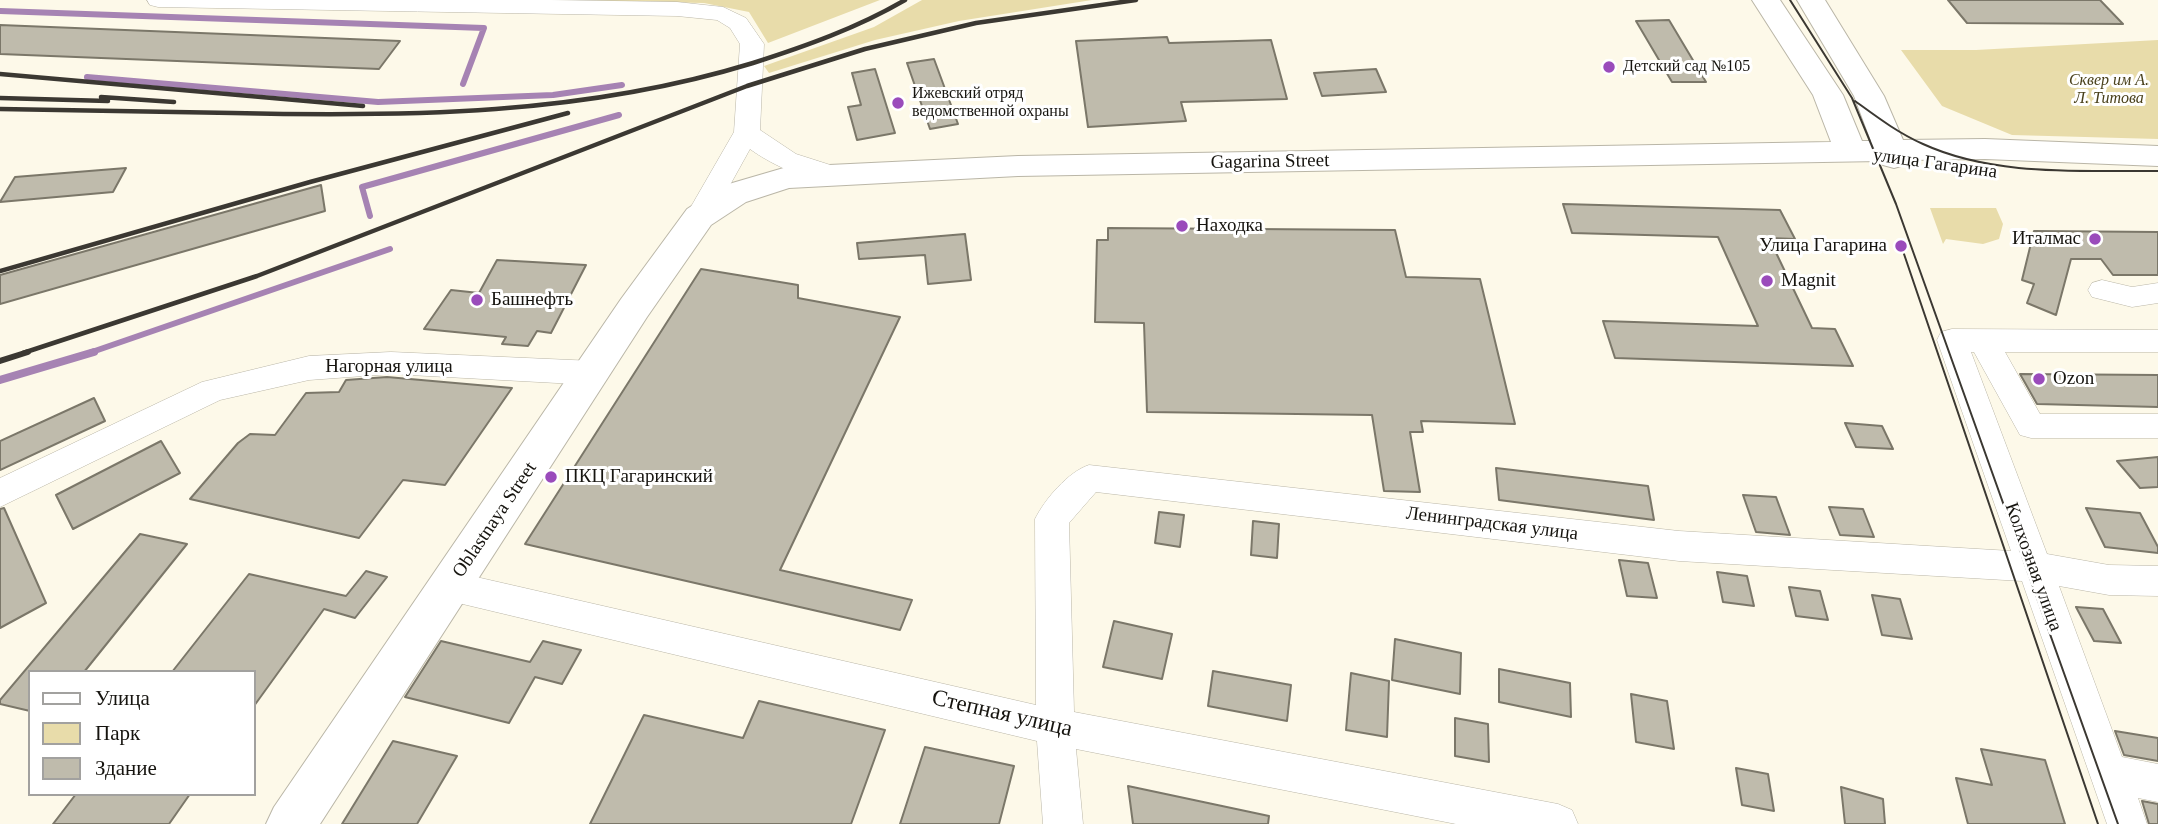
<!DOCTYPE html>
<html>
<head>
<meta charset="utf-8">
<style>
	body { margin:0 }
	#map { position:relative; width:2158px; height:824px; overflow:hidden; background:#fdf9e9; font-family:Georgia,serif }
	canvas { display:block }
	.legend { position:absolute; left:28px; top:670px; width:228px; height:126px; box-sizing:border-box; background:#fff; border:2px solid #a2a19f; margin:0; padding:9px 12px; list-style:none; font-size:21px; color:#16140f }
	.legend li { display:flex; align-items:center; gap:14px; height:35px }
	.legend b { width:35px; border:2px solid #a2a19f }
</style>
</head>
<body>
<div id="map">
<canvas width="2158" height="824"></canvas>
<ul class="legend">
<li><b style="height:9px;background:#fff"></b>Улица</li>
<li><b style="height:19px;background:#e8dcaa"></b>Парк</li>
<li><b style="height:19px;background:#bfbbac"></b>Здание</li>
</ul>
</div>
<script>
const c = document.querySelector('canvas').getContext('2d');
c.lineJoin = 'round';
function fillPath(path, color) { c.fillStyle = color; c.fill(path, 'evenodd'); }
function strokePath(path, color, width, dash) { c.strokeStyle = color; c.lineWidth = width; c.lineCap = dash ? 'butt' : 'round'; c.setLineDash(dash || []); c.stroke(path); }
function drawText(font, color, halo, rows, align = 'center') {
  c.font = font + ' Georgia,serif'; c.lineWidth = 6; c.setLineDash([]); c.textBaseline = 'middle'; c.strokeStyle = halo; c.fillStyle = color; for (const [text, x, y, turn = 0] of rows) {
    c.save(); c.translate(x, y); c.rotate((+turn || 0) * Math.PI / 180); c.textAlign = isNaN(turn) ? turn : align; if (halo) c.strokeText(text, 0, 0); c.fillText(text, 0, 0); c.restore();
  }
}
const green = new Path2D(`
	M551,0H880L768,43L749,12L704,3Z
	M922,0H1092L959,21L875,40L769,73L764,66L874,27Z
	M2158,40V139L2012,135L1942,106L1901,50H1976Z
	M1930,208H1996L2003,224L1999,239L1983,244L1946,239L1943,244Z`);
const streamFar1 = new Path2D(`
	M0,11L484,28L463,84
	M87,77L378,102L553,95L622,85
	M370,216L362,187L619,115
	M89,353L390,249`);
const stream = new Path2D(`
	M0,380L94,352`);
const building = new Path2D(`
	M1948,0H2100L2123,24L1967,23Z
	M1669,20L1706,82H1672L1636,21Z
	M0,25L400,41L379,69L0,54Z
	M1167,37L1169,43L1271,40L1287,99L1181,102L1186,121L1088,127L1076,41Z
	M934,59L958,124L930,129L907,63Z
	M875,69L895,133L857,140L848,107L861,105L852,73Z
	M1376,69L1386,92L1322,96L1314,73Z
	M126,168L113,192L0,202L15,177Z
	M321,185L325,211L0,304V275Z
	M1563,204L1780,210L1795,239L1769,238L1812,328L1835,329L1853,366L1615,358L1603,321L1758,326L1718,237L1572,233Z
	M1108,228L1395,230L1406,277L1480,279L1515,424L1421,421L1423,432H1410L1420,492L1384,491L1372,415L1147,412L1144,323L1095,322L1097,240H1108Z
	M2034,231L2158,232V275H2113L2101,259H2071L2056,315L2027,303L2034,284L2022,280Z
	M965,234L971,280L928,284L925,255L859,259L857,243Z
	M497,260L586,265L551,333L537,331L528,346L502,344L506,337L424,329L451,290L479,293Z
	M701,269L798,285V298L900,317L780,570L912,600L900,630L525,544Z
	M2020,374L2158,375V407L2037,404Z
	M387,377L512,388L445,485L403,480L359,538L190,499L238,443L250,434L275,435L306,393L339,392L346,380Z
	M94,398L105,421L0,470V441Z
	M1845,423L1882,426L1893,449L1856,447Z
	M161,441L180,473L73,529L56,495Z
	M2158,457V487L2140,488L2117,461Z
	M1496,468L1648,486L1654,520L1499,500Z
	M1743,495L1776,497L1790,535L1756,532Z
	M1829,507L1863,509L1874,537L1840,535Z
	M4,508L46,603L0,628V509Z
	M2086,508L2140,513L2158,547V553L2105,547Z
	M1159,512L1184,515L1180,547L1155,543Z
	M1253,521L1279,524L1277,558L1251,555Z
	M140,534L187,544L84,672H30V711L0,704V700Z
	M1619,560L1648,563L1657,598L1627,596Z
	M366,571L387,577L355,618L324,609L254,706V672H172L249,574L346,596Z
	M1717,572L1747,576L1754,606L1723,602Z
	M1789,587L1820,591L1828,620L1796,616Z
	M1872,595L1900,599L1912,639L1882,635Z
	M2076,607L2103,609L2121,643L2094,641Z
	M1114,621L1172,634L1162,679L1103,667Z
	M1395,639L1461,653L1460,694L1392,680Z
	M441,641L530,662L543,641L581,650L562,684L535,677L509,723L405,697Z
	M1499,669L1570,683L1571,717L1499,702Z
	M1213,671L1291,685L1287,721L1208,706Z
	M1351,673L1389,681L1387,737L1346,730Z
	M1631,694L1667,701L1674,749L1636,742Z
	M759,701L885,730L851,824H590L644,715L743,738Z
	M1455,718L1488,724L1489,762L1455,756Z
	M2115,731L2158,738V761L2124,755Z
	M393,741L457,756L417,824H342Z
	M925,747L1014,766L999,824H900Z
	M1981,749L2045,760L2065,824H1968L1956,778L1992,785Z
	M1736,768L1768,774L1774,811L1742,805Z
	M1128,786L1269,816L1268,824H1133Z
	M1841,787L1883,799L1885,824H1845Z
	M76,794H190L169,824H53Z
	M2142,801L2158,804V824H2149Z`);
const minor = new Path2D(`
	M147,0H551L677,2L723,7L746,18L764,44L760,130L796,154L843,169L847,175L843,181C819,188 770,164 750,149L709,223L699,226L689,223L685,217L734,132L740,44L730,28L717,20L677,16L158,7L150,5Z
	M2102,280L2132,287L2158,283V303L2132,307L2092,297L2088,290L2092,283Z
	M1952,329L2158,330V352H2005L2040,414H2158V438H2031L2020,435L1974,352H1971L2047,554L2109,565L2158,566V596L2109,595L2059,586L2122,757L2158,764V802L2138,798L2147,824H2107L2022,581L1679,561L1096,492L1069,523L1074,712L1558,804L1572,810L1578,824H1456L1076,749L1083,824H1043L1037,741L450,601L438,597L432,586L438,575L450,571L1036,705L1035,519C1045,499 1068,472 1089,465L1679,531L2011,551L1937,340L1941,332Z
	M391,352L594,361L605,365L609,373L605,381L594,385L391,374L309,380L220,400L0,507V478L202,382L309,356Z`);
const major = new Path2D(`
	M1752,0H1780L1843,95L1862,141H1871L1854,96L1797,0H1825L1884,96L1903,140L1985,139L2158,146V166L1985,159L1908,160L1905,165L1894,168L1883,165L1880,161L1018,176L789,188L746,202L711,225L647,317L320,824H266L274,807L621,299L687,209L722,186L787,167L1018,156L1831,142L1813,95Z`);
const tram = new Path2D(`
	M1790,0L1852,98L1896,204L2118,824
	M1855,101C1877,117 1898,133 1923,144C1995,177 2081,170 2158,171
	M1904,254L2098,824`);
const railFar1 = new Path2D(`
	M0,74L363,106
	M101,97L174,102
	M0,98L108,101
	M0,109C78,111 156,112 233,113C409,117 584,115 753,63C806,46 857,28 905,0
	M0,271L310,182L568,113
	M23,353L257,276L747,86L865,49L976,23L1136,0`);
const rail = new Path2D(`
	M0,361L28,352`);
const markers = [
	[1609,67,7,"#9a4bbb"],
	[898,103,7,"#9a4bbb"],
	[1182,226,7,"#9a4bbb"],
	[2095,239,7,"#9a4bbb"],
	[1901,246,7,"#9a4bbb"],
	[1767,281,7,"#9a4bbb"],
	[477,300,7,"#9a4bbb"],
	[2039,379,7,"#9a4bbb"],
	[551,477,7,"#9a4bbb"]
];
const farPoinames = [
	["Детский сад №105",1623,67],
	["Ижевский отряд",912,94],
	["ведомственной охраны",912,112]
];
const farParknames = [
	["Сквер им А.",2109,81],
	["Л. Титова",2109,99]
];
const streetNames = [
	["Gagarina Street",1270,162,-1],
	["улица Гагарина",1935,164,8],
	["Нагорная улица",389,367],
	["Oblastnaya Street",495,520,-56],
	["Ленинградская улица",1492,524,7],
	["Колхозная улица",2033,567,70]
];
const poiNames = [
	["Находка",1196,226],
	["Италмас",2081,239,"right"],
	["Улица Гагарина",1887,246,"right"],
	["Magnit",1781,281],
	["Башнефть",491,300],
	["Ozon",2053,379],
	["ПКЦ Гагаринский",565,477]
];
const nearStreetnames = [
	["Степная улица",1002,714,13]
];
fillPath(green, '#e8dcaa');
strokePath(streamFar1, '#a683b3', 6);
strokePath(stream, '#a683b3', 8);
fillPath(building, '#bfbbac');
strokePath(building, '#7b7769', 2);
strokePath(minor, '#bab6a7', 1);
strokePath(major, '#bab6a7', 2);
fillPath(minor, '#fff');
fillPath(major, '#fff');
strokePath(tram, '#3b3832', 2);
strokePath(railFar1, '#3b3832', 4.5);
strokePath(rail, '#3b3832', 6);
for (const [x, y, r, color] of markers) { const dot = new Path2D(); dot.arc(x, y, r, 0, 2 * Math.PI); c.fillStyle = color; c.fill(dot); strokePath(dot, '#fff', 2.5); }
drawText('16px', '#16140f', '#fff', farPoinames, 'left');
drawText('italic 16px', '#49401b', '#fff', farParknames);
drawText('19px', '#16140f', '#fff', streetNames);
drawText('19px', '#16140f', '#fff', poiNames, 'left');
drawText('23px', '#16140f', '#fff', nearStreetnames);
</script>
</body>
</html>
